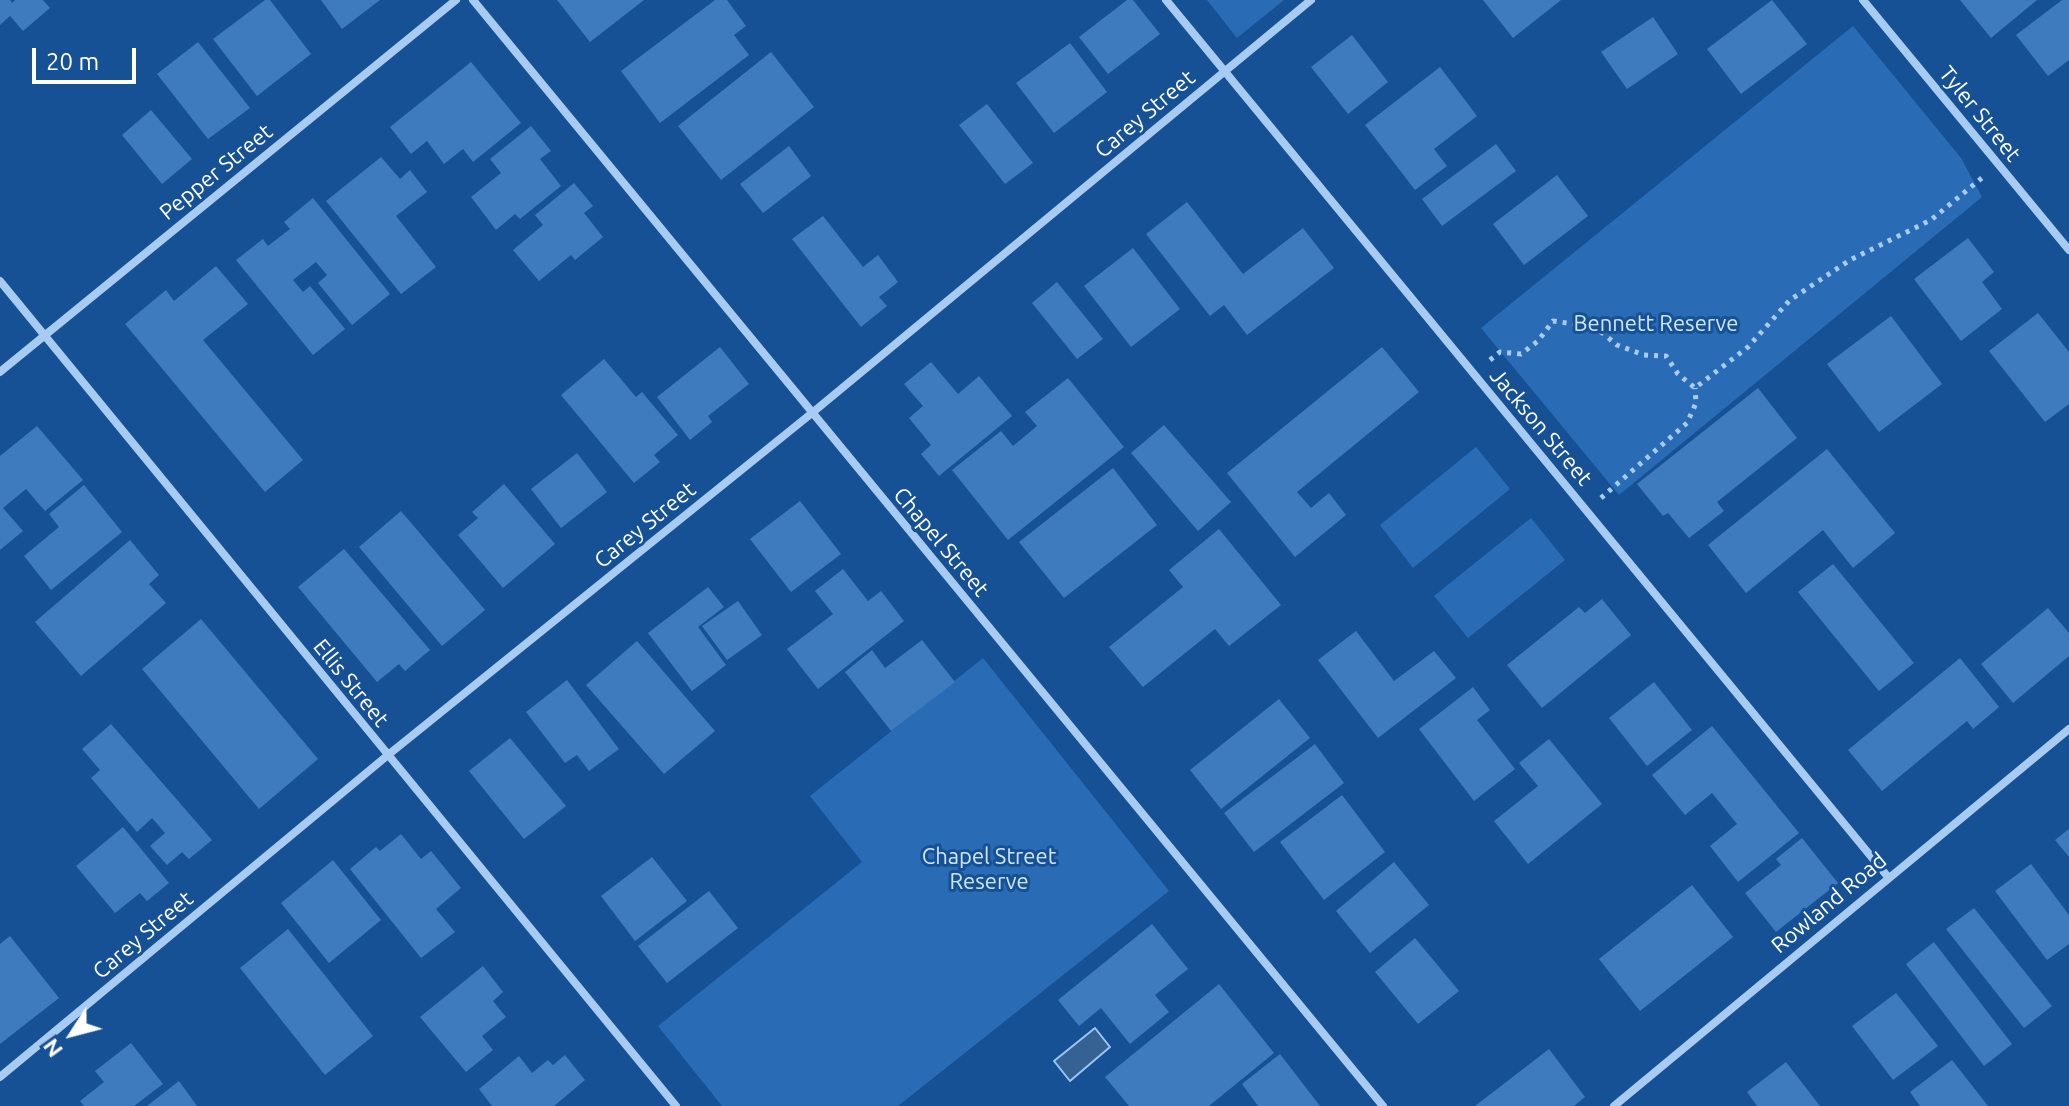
<!DOCTYPE html>
<html>
<head>
<meta charset="utf-8">
<style>
	body { margin:0 }
	#map { position:relative; width:2069px; height:1106px; overflow:hidden; background:#165196; font-family:Ubuntu,sans-serif }
	canvas { display:block }
	.north { position:absolute; left:32px; top:994px; width:80px; height:80px; -webkit-text-stroke:6px #165196; paint-order:stroke; rotate:234deg; font-size:22px; font-weight:700; line-height:32px; text-align:center; color:#fff }
	.north::after { content:''; display:block; margin:auto; width:28px; height:36px; background:#fff; clip-path:polygon(50% 0,100% 100%,50% 72%,0 100%) }
	.scale { position:absolute; left:32px; top:48px; width:104px; height:36px; box-sizing:border-box; border:4px solid #fff; border-top:0; padding-left:10px; font-size:24px; line-height:28px; white-space:nowrap; color:#fff; -webkit-text-stroke:6px #165196; paint-order:stroke }
</style>
</head>
<body>
<div id="map">
<canvas width="2069" height="1106"></canvas>
<div class="north">N</div>
<div class="scale">20 m</div>
</div>
<script>
const c = document.querySelector('canvas').getContext('2d');
c.lineJoin = 'round';
function fillPath(path, color) { c.fillStyle = color; c.fill(path, 'evenodd'); }
function strokePath(path, color, width, dash) { c.strokeStyle = color; c.lineWidth = width; c.lineCap = dash ? 'butt' : 'round'; c.setLineDash(dash || []); c.stroke(path); }
function drawText(font, color, halo, rows, align = 'center') {
  c.font = font + ' Ubuntu,sans-serif'; c.lineWidth = 6; c.setLineDash([]); c.textBaseline = 'middle'; c.strokeStyle = halo; c.fillStyle = color; for (const [text, x, y, turn = 0] of rows) {
    c.save(); c.translate(x, y); c.rotate((+turn || 0) * Math.PI / 180); c.textAlign = isNaN(turn) ? turn : align; if (halo) c.strokeText(text, 0, 0); c.fillText(text, 0, 0); c.restore();
  }
}
const green = new Path2D(`
	M1207,0H1284L1237,38Z
	M1853,26L1961,158L1982,197L1619,495L1481,328Z
	M1476,447L1510,489L1413,568L1380,525Z
	M1531,518L1565,560L1468,638L1434,596Z
	M983,658L1169,891L898,1106H722L658,1026L862,862L810,796Z`);
const water = new Path2D(`
	M1095,1028L1110,1047L1070,1081L1054,1061Z`);
const building = new Path2D(`
	M0,0H10L12,3L15,0H43L50,8L23,31L10,16L0,25Z
	M265,0H270L311,54L257,96L213,39Z
	M321,0H380L342,29Z
	M557,0H644L590,42Z
	M715,0H727L746,26L734,35L749,55L660,123L621,71Z
	M1127,0H1133L1160,34L1108,74L1079,37Z
	M1483,0H1561L1513,38Z
	M1772,0L1807,44L1741,94L1707,49Z
	M1960,0H2037L1991,38Z
	M2062,0H2069V60L2048,76L2016,35Z
	M1653,17L1678,54L1627,89L1601,52Z
	M1352,35L1388,82L1348,114L1311,67Z
	M198,42L250,108L208,139L157,74Z
	M1070,43L1107,92L1054,133L1016,83Z
	M771,52L814,107L721,180L678,126Z
	M471,62L521,123L473,162L463,149L444,164L427,141L411,154L390,127Z
	M1440,67L1477,116L1434,149L1447,166L1415,190L1365,125Z
	M987,104L1033,163L1005,184L959,125Z
	M151,110L192,159L162,184L122,135Z
	M531,126L551,151L540,159L561,186L520,219L515,214L496,230L471,197L501,173L490,159Z
	M1496,144L1516,171L1442,226L1422,199Z
	M789,146L811,176L763,213L740,184Z
	M381,157L400,179L410,170L427,192L396,216L436,267L401,294L326,201Z
	M1557,175L1588,216L1524,265L1493,224Z
	M574,183L593,206L584,213L603,237L575,260L571,255L539,281L513,250L543,225L535,215Z
	M313,198L390,294L352,325L318,283L327,275L316,262L293,280L303,292L310,286L345,329L313,355L236,260L263,239L268,246L290,229L284,222Z
	M1187,202L1243,274L1303,228L1334,268L1247,335L1224,305L1210,316L1146,234Z
	M823,216L863,267L878,255L898,282L879,297L887,306L861,327L792,239Z
	M1968,238L1994,272L1982,282L2002,309L1961,341L1914,279Z
	M1133,248L1180,309L1131,347L1084,286Z
	M216,266L248,304L203,340L303,460L265,492L125,324L166,290L174,301Z
	M1057,282L1103,339L1077,359L1032,303Z
	M2038,313L2069,352V404L2045,422L1989,351Z
	M1891,316L1942,384L1879,432L1827,364Z
	M720,347L749,384L708,416L712,422L690,440L657,397Z
	M1382,347L1419,392L1297,492L1311,508L1329,493L1346,515L1295,557L1227,473Z
	M604,359L636,397L642,392L678,435L654,455L660,462L634,483L561,395Z
	M931,362L958,394L979,376L1012,416L939,476L921,454L931,445L909,418L923,406L904,384Z
	M1068,378L1124,447L1008,540L952,470L1001,431L1013,446L1037,426L1025,412Z
	M1758,388L1797,438L1717,502L1724,511L1689,538L1668,513L1663,516L1637,484Z
	M1164,425L1231,502L1198,531L1131,453Z
	M37,426L83,480L45,511L26,489L3,508L23,531L0,550V456Z
	M1827,449L1895,533L1853,568L1823,530L1746,593L1708,545Z
	M577,453L607,492L561,528L531,489Z
	M1113,468L1157,525L1064,598L1019,542Z
	M504,484L555,544L503,588L458,535L478,518L472,512Z
	M84,485L122,532L51,590L24,556L59,527L49,514Z
	M800,501L841,554L791,592L750,539Z
	M401,511L485,610L442,646L359,547Z
	M1219,529L1281,605L1229,646L1215,629L1143,687L1109,647L1183,587L1169,570Z
	M130,540L159,575L149,584L166,603L81,676L35,622Z
	M344,549L430,650L405,671L399,664L377,682L298,587Z
	M1833,564L1914,663L1879,691L1798,592Z
	M843,569L868,601L881,591L904,621L818,689L787,649L833,614L815,591Z
	M708,587L724,607L698,627L726,665L692,691L648,633Z
	M1602,599L1631,635L1542,708L1507,665L1579,607L1585,613Z
	M738,601L762,635L727,660L702,626Z
	M2048,608L2069,633V656L2013,703L1981,664Z
	M201,619L318,759L259,809L142,669Z
	M1356,631L1394,681L1434,651L1456,678L1378,738L1318,660Z
	M922,640L955,682L891,731L845,672L872,650L885,668Z
	M637,641L715,731L664,774L586,685Z
	M1960,658L1999,707L1973,729L1967,721L1882,791L1848,750Z
	M567,680L619,749L589,771L577,755L565,763L526,712Z
	M1654,682L1692,730L1647,766L1609,718Z
	M1473,687L1490,710L1477,720L1515,769L1474,801L1419,729Z
	M1279,699L1310,738L1221,809L1190,770Z
	M111,724L212,840L189,859L182,852L167,865L150,846L165,833L152,818L137,832L91,778L100,770L82,749Z
	M1712,726L1799,833L1738,882L1710,846L1737,824L1712,793L1685,815L1652,775Z
	M510,738L566,806L524,839L469,771Z
	M1549,739L1602,804L1528,864L1494,821L1538,786L1519,763Z
	M1315,744L1344,783L1254,852L1224,813Z
	M1342,795L1385,852L1324,900L1280,842Z
	M123,827L169,883L147,901L140,893L115,913L76,866Z
	M2069,829V857L2055,840Z
	M401,834L421,859L431,851L461,888L436,909L455,932L421,958L350,869L376,847L380,851Z
	M1802,838L1838,883L1776,932L1745,893L1781,865L1776,859Z
	M652,857L687,901L635,941L601,896Z
	M333,860L381,920L329,963L281,903Z
	M1394,862L1429,905L1370,953L1336,911Z
	M2031,864L2069,915V944L2047,960L1995,891Z
	M1692,885L1733,937L1640,1011L1599,959Z
	M709,891L738,928L667,983L638,946Z
	M1974,908L2052,1006L2024,1028L1946,929Z
	M1152,924L1188,969L1155,995L1169,1012L1130,1044L1101,1008L1079,1026L1058,1000Z
	M288,929L373,1036L325,1075L240,968Z
	M10,936L59,998L0,1044V944Z
	M1415,938L1459,991L1418,1024L1375,972Z
	M1934,942L2012,1044L1984,1066L1906,964Z
	M483,966L503,992L493,1001L506,1017L482,1036L493,1050L466,1072L420,1017Z
	M1219,984L1274,1053L1209,1106H1129L1105,1077Z
	M1896,993L1938,1046L1893,1080L1852,1026Z
	M131,1043L163,1084L134,1106H84L80,1101L104,1082L95,1071Z
	M1549,1049L1585,1097L1574,1106H1475Z
	M1280,1054L1320,1106H1258L1242,1084Z
	M565,1055L585,1080L554,1106H492L479,1089L519,1056L532,1073L548,1060L553,1065Z
	M1952,1060L1988,1106H1920L1910,1092Z
	M1786,1062L1820,1106H1757L1747,1092Z
	M179,1081L197,1106H147Z`);
const path = new Path2D(`
	M1490,360L1500,352L1521,354L1538,341L1553,321L1595,327L1617,345L1644,355L1666,356L1678,374L1695,388L1748,347L1790,300L1850,260L1931,220L1983,177
	M1601,498L1687,423L1696,403L1695,388`);
const minor = new Path2D(`
	M473,0L1383,1106
	M1166,0L1888,877
	M1863,0L2069,250
	M0,281L676,1106
	M0,372L456,0
	M0,1077L388,755L812,413L1311,0
	M1614,1106L2069,729`);
const streetNames = [
	["Carey Street",1145,114,-40],
	["Tyler Street",1980,114,51],
	["Pepper Street",216,172,-39],
	["Jackson Street",1541,427,50],
	["Carey Street",645,525,-39],
	["Chapel Street",941,542,50],
	["Ellis Street",351,683,51],
	["Rowland Road",1829,903,-40],
	["Carey Street",143,935,-40]
];
const parkNames = [
	["Bennett Reserve",1656,324],
	["Chapel Street",989,857],
	["Reserve",989,882]
];
fillPath(green, '#296cb5');
fillPath(water, '#366193');
strokePath(water, '#9ac6f4', 2);
fillPath(building, '#3e7bbe');
strokePath(path, '#a8cbf1', 5, [4, 6]);
strokePath(minor, '#a8cbf1', 8);
drawText('22px', '#fff', '#165196', streetNames);
drawText('22px', '#cfe5fc', '#165196', parkNames);
</script>
</body>
</html>
